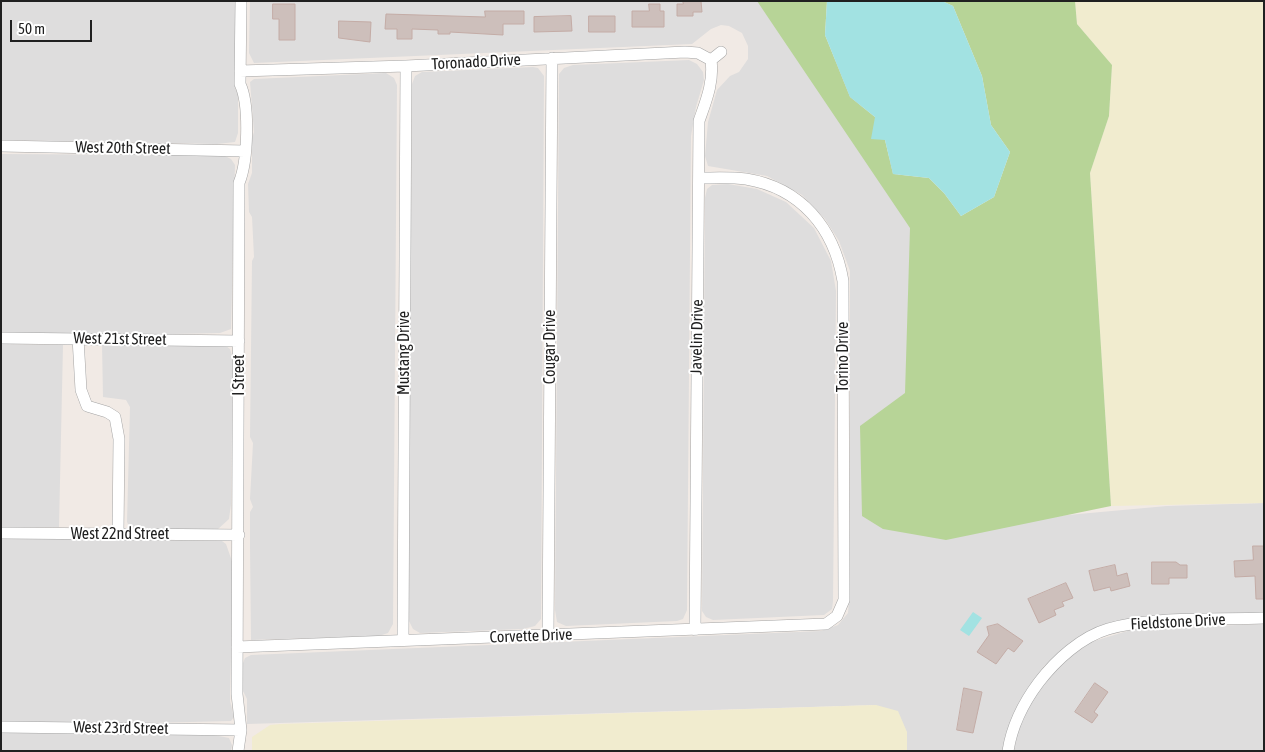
<!DOCTYPE html>
<html>
<head>
<meta charset="utf-8">
<style>
	body { margin:0 }
	#map { position:relative; width:1265px; height:752px; overflow:hidden; background:#f1eae5; font-family:"Asap Condensed",sans-serif }
	canvas { display:block }
	.frame { position:absolute; inset:0; border:2px solid #202020; pointer-events:none }
	.scale { position:absolute; left:10px; top:20px; width:82px; height:22px; box-sizing:border-box; border:2px solid #202020; border-top:0; padding-left:6px; font-size:15px; line-height:18px; white-space:nowrap; color:#202020; -webkit-text-stroke:4px #fff; paint-order:stroke }
</style>
</head>
<body>
<div id="map">
<canvas width="1265" height="752"></canvas>
<div class="frame"></div>
<div class="scale">50 m</div>
</div>
<script>
const c = document.querySelector('canvas').getContext('2d');
c.lineJoin = 'round';
function fillPath(path, color) { c.fillStyle = color; c.fill(path, 'evenodd'); }
function strokePath(path, color, width, dash) { c.strokeStyle = color; c.lineWidth = width; c.lineCap = dash ? 'butt' : 'round'; c.setLineDash(dash || []); c.stroke(path); }
function drawText(font, color, halo, rows, align = 'center') {
  c.font = font + ' "Asap Condensed",sans-serif'; c.lineWidth = 4; c.setLineDash([]); c.textBaseline = 'middle'; c.strokeStyle = halo; c.fillStyle = color; for (const [text, x, y, turn = 0] of rows) {
    c.save(); c.translate(x, y); c.rotate((+turn || 0) * Math.PI / 180); c.textAlign = isNaN(turn) ? turn : align; if (halo) c.strokeText(text, 0, 0); c.fillText(text, 0, 0); c.restore();
  }
}
const residential = new Path2D(`
	M1,1H235V88L238,94V133L235,142L217,144L1,140Z
	M250,1H803L926,225L1013,520L1167,506L1264,503V613L1131,619L1108,623L1078,639L1044,666L1020,701L1008,730L1004,751H907V732L876,705L247,724V699L242,689L243,663L245,658L251,655L821,631L838,625L848,613L850,585V271L839,241L825,219L802,195L767,176L708,166L705,156L708,122L717,90L730,76L739,72L748,59V46L742,33L729,26L721,25L711,29L692,44L254,63L249,53Z
	M689,60L697,64L703,72L704,80L696,107L691,136L687,610L683,619L677,621L566,626L557,622L555,610L559,74L564,68L573,65Z
	M533,67L538,68L544,76L541,619L535,626L523,629L420,633L413,629L408,619L412,84L415,76L422,72Z
	M386,73L394,78L397,85L393,624L388,633L379,636L251,640L250,546V512L253,507L250,499L253,443L250,437L252,261L254,257L252,217L249,212L248,184L252,173V138L254,132L250,82L254,79Z
	M1,154L183,155L225,156L231,159L235,165L231,329L220,333L172,334H1Z
	M728,184L757,189L786,202L814,228L831,261L836,291L833,601L832,609L824,615L713,620L706,617L702,611L705,198L707,189L712,185Z
	M222,343L230,349L233,359L231,504L229,519L217,530H131L127,522L130,407L126,400L103,397L102,344Z
	M1,344L63,345L59,527H1Z
	M1,538L222,541L226,544L233,564L230,701L234,717L231,721L149,723L1,722Z
	M1264,624V751H1014L1018,730L1031,700L1058,665L1091,642L1134,629Z
	M1,732L214,735L229,738L232,745L231,751H1Z`);
const farmland = new Path2D(`
	M1075,1H1264V503L1111,506L1090,173L1109,116L1112,65L1077,24Z
	M876,705L898,711L907,732V751H252V737L270,725L280,724Z`);
const forest = new Path2D(`
	M757,1H827L825,35L850,97L875,117L885,140L893,174L929,178L944,193L961,216L994,197L1010,152L991,125L982,76L953,6L942,1H1075L1077,24L1112,65L1109,116L1090,173L1111,506L946,540L883,529L862,516L860,426L905,393L910,228Z`);
const water = new Path2D(`
	M827,1H942L953,6L982,76L991,125L1010,152L994,197L961,216L944,193L929,178L893,174L885,140L871,139L875,117L850,97L825,35Z
	M973,612L982,618L969,636L960,630Z`);
const building = new Path2D(`
	M683,1H701L702,12H693V16H677V4H683Z
	M273,4H295V40H279V19H273Z
	M649,4H660V11H664V27H632V11H649Z
	M485,11H524V24H503V35L450,32V34H438V30L412,29V39H397V29H385L386,14L485,17Z
	M571,16L572,31L534,32V17Z
	M589,16H615V32H589Z
	M339,21L371,22L370,42L339,38Z
	M1253,546H1264V599H1256L1255,576L1235,577L1234,561L1253,560Z
	M1152,562H1176L1180,565H1187V578H1169V584H1152Z
	M1115,565L1117,576L1127,573L1130,586L1111,591L1110,587L1094,591L1089,571Z
	M1066,583L1073,598L1062,602L1064,606L1054,610L1056,615L1039,623L1028,599Z
	M998,624L1023,641L1014,652L1008,648L996,664L977,652L989,635L987,627Z
	M1095,683L1108,692L1094,712L1098,715L1092,723L1075,712Z
	M964,688L982,692L973,733L957,730Z`);
const minor = new Path2D(`
	M711,60L721,52
	M240,71L406,66L685,52L698,53L711,60
	M1,146L245,151
	M1,338L239,341
	M78,338L81,390L87,406L107,412L115,417L119,439L118,535
	M1,533L239,535
	M695,630L699,121C706,101 714,82 711,60
	M548,636L552,58
	M403,640L406,66
	M237,647L826,624L837,616L844,600L843,281C834,228 801,188 746,179C731,177 714,178 699,178
	M1,727L241,730
	M238,751L241,730L237,694L239,183C248,161 250,105 240,84L241,1
	M1008,751C1012,725 1024,702 1039,682C1056,660 1081,637 1108,629C1151,616 1217,620 1264,618`);
const streetNames = [
	["Toronado Drive",476,62,-3],
	["West 20th Street",123,148,1],
	["Javelin Drive",697,337,-89],
	["West 21st Street",120,339,1],
	["Cougar Drive",550,347,-90],
	["Mustang Drive",404,353,-90],
	["Torino Drive",843,357,-90],
	["I Street",239,375,-90],
	["West 22nd Street",120,534],
	["Fieldstone Drive",1178,622,-3],
	["Corvette Drive",531,636,-2],
	["West 23rd Street",121,728,1]
];
fillPath(residential, '#dedddd');
fillPath(farmland, '#f1eccf');
fillPath(forest, '#b7d497');
fillPath(water, '#a2e2e2');
fillPath(building, '#cdbfbb');
strokePath(building, '#c4aca6', 1);
strokePath(minor, '#a4a4a4', 12);
strokePath(minor, '#fff', 11);
drawText('16px', '#202020', '#fff', streetNames);
</script>
</body>
</html>
